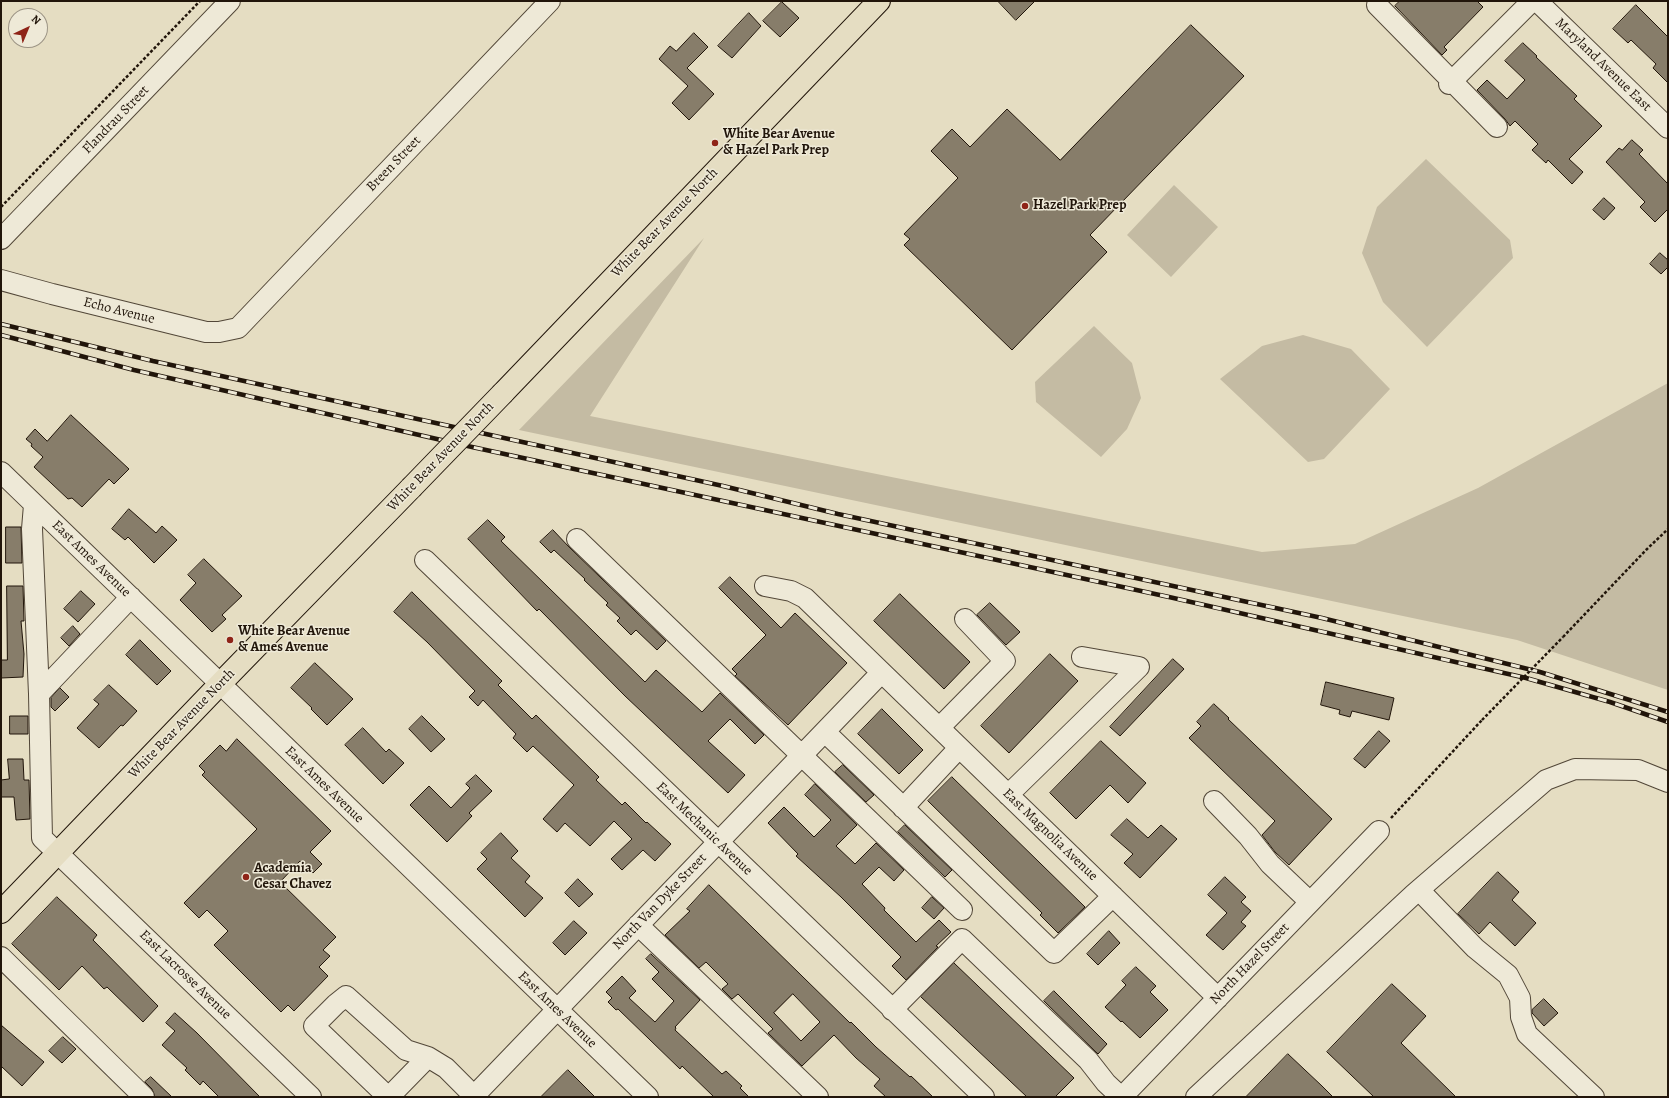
<!DOCTYPE html>
<html>
<head>
<meta charset="utf-8">
<style>
	body { margin:0 }
	#map { position:relative; width:1669px; height:1098px; overflow:hidden; background:#e5ddc2; font-family:Alegreya,serif }
	canvas { display:block }
	.frame { position:absolute; inset:0; border:2px solid #21150a; pointer-events:none }
	.north { position:absolute; left:8px; top:8px; width:40px; height:40px; box-sizing:border-box; background:#eee9d7; border:1px solid #9c9485; border-radius:50%; rotate:44deg; font-size:11px; font-weight:700; line-height:16px; text-align:center; color:#21150a }
	.north::after { content:''; display:block; margin:auto; width:14px; height:18px; background:#8f2418; clip-path:polygon(50% 0,100% 100%,50% 72%,0 100%) }
</style>
</head>
<body>
<div id="map">
<canvas width="1669" height="1098"></canvas>
<div class="frame"></div>
<div class="north">N</div>
</div>
<script>
const c = document.querySelector('canvas').getContext('2d');
c.lineJoin = 'round';
function fillPath(path, color) { c.fillStyle = color; c.fill(path, 'evenodd'); }
function strokePath(path, color, width, dash) { c.strokeStyle = color; c.lineWidth = width; c.lineCap = dash ? 'butt' : 'round'; c.setLineDash(dash || []); c.stroke(path); }
function drawText(font, color, halo, rows, align = 'center') {
  c.font = font + ' Alegreya,serif'; c.lineWidth = 3; c.setLineDash([]); c.textBaseline = 'middle'; c.strokeStyle = halo; c.fillStyle = color; for (const [text, x, y, turn = 0] of rows) {
    c.save(); c.translate(x, y); c.rotate((+turn || 0) * Math.PI / 180); c.textAlign = isNaN(turn) ? turn : align; if (halo) c.strokeText(text, 0, 0); c.fillText(text, 0, 0); c.restore();
  }
}
const green = new Path2D(`
	M1426,159L1510,240L1513,258L1427,347L1383,302L1362,253L1377,207Z
	M1174,185L1218,227L1171,277L1127,235Z
	M704,238L590,416L1262,552L1355,544L1478,488L1668,383V690L1517,640L519,430Z
	M1094,326L1132,363L1141,398L1127,429L1101,457L1036,402L1035,382Z
	M1303,335L1351,349L1390,389L1324,459L1308,462L1220,379L1262,346Z`);
const building = new Path2D(`
	M998,1H1035L1016,20Z
	M1400,1H1477L1483,7L1444,47L1447,50L1442,55L1395,6Z
	M782,2L799,18L780,37L763,21Z
	M1636,5L1668,37V83L1653,68L1656,64L1631,40L1628,43L1613,29Z
	M749,13L761,26L732,58L718,46Z
	M1191,25L1244,76L1090,235L1107,252L1012,350L904,245L910,239L904,234L958,178L931,151L952,129L970,147L1007,109L1060,160Z
	M694,33L708,47L687,68L714,94L689,120L672,103L688,86L659,59L670,46L676,51Z
	M1523,43L1537,56L1536,57L1577,96L1574,99L1602,126L1569,159L1583,172L1572,184L1548,160L1546,163L1532,150L1538,144L1515,121L1510,126L1505,119L1477,90L1487,80L1507,99L1525,80L1505,61Z
	M1632,140L1643,150L1639,154L1668,184V209L1655,222L1640,207L1645,202L1606,162L1619,148L1622,150Z
	M1604,198L1615,208L1604,220L1593,210Z
	M1660,253L1668,260V267L1661,274L1650,264Z
	M71,415L129,469L114,484L109,479L82,507L72,498L68,499L34,467L43,457L31,446L32,444L26,439L35,429L47,441Z
	M129,509L156,533L162,526L177,540L154,563L128,537L125,540L112,529Z
	M488,520L505,537L501,541L645,682L656,670L702,712L720,693L764,735L755,744L730,719L708,741L745,775L728,793L625,696L539,609L537,611L468,539Z
	M6,527H21L22,563H6Z
	M553,530L569,547L666,641L657,650L636,630L631,635L617,621L620,618L606,605L608,603L584,580L585,579L554,550L551,553L540,542Z
	M204,559L242,596L222,615L226,619L212,632L180,600L196,583L188,575Z
	M730,577L781,628L795,613L847,663L788,725L735,676L737,674L732,669L766,635L719,588Z
	M7,586H23L24,621H21L24,654L23,677L1,678V660H7Z
	M81,591L95,604L78,622L64,609Z
	M412,592L502,681L498,685L532,719L536,715L599,777L596,780L622,805L625,802L646,823L647,822L671,844L655,861L643,850L622,870L611,859L632,839L614,821L590,846L565,823L557,832L543,819L574,785L533,746L527,752L513,738L516,734L483,700L478,706L469,697L475,691L427,642L394,612Z
	M900,594L970,662L944,689L874,621Z
	M990,603L1020,632L1006,645L977,615Z
	M73,626L80,634L69,646L61,638Z
	M140,640L171,671L157,685L126,655Z
	M1050,654L1078,681L1009,753L981,726Z
	M1173,659L1184,669L1120,736L1110,727Z
	M315,663L353,699L327,725L311,709L312,708L291,688Z
	M1326,682L1394,698L1389,720L1352,711L1350,717L1339,714L1340,710L1321,705Z
	M109,685L137,711L123,726L121,725L99,748L77,728L99,704L94,700Z
	M60,688L69,697L55,711L51,707V698Z
	M1214,704L1229,718L1228,719L1332,819L1289,865L1275,852L1262,835L1275,821L1189,738L1201,726L1197,722Z
	M882,709L923,750L899,774L858,734Z
	M10,716H28V734H10Z
	M422,716L445,739L431,752L409,729Z
	M363,728L386,752L389,749L404,763L383,784L345,745Z
	M1379,731L1390,741L1365,768L1354,759Z
	M237,739L331,831L310,852L322,864L313,873L300,861L280,882L336,937L323,950L330,956L319,967L328,976L294,1011L288,1005L281,1012L214,945L228,931L207,910L199,918L184,903L257,829L202,775L205,772L199,766L220,745L226,751Z
	M1101,741L1146,783L1128,803L1110,785L1076,819L1050,793Z
	M8,759H23L24,780H29L30,819L16,820L14,797H1V780L9,779Z
	M843,765L874,795L866,802L835,772Z
	M476,775L492,791L469,813L472,816L447,842L410,805L429,786L451,808L470,788L466,784Z
	M952,777L1085,907L1058,933L1040,915L1042,913L928,801Z
	M815,784L857,825L836,846L855,864L876,843L904,870L894,881L879,867L862,884L885,908L884,910L916,942L939,920L951,932L936,946L938,947L906,980L892,966L901,957L841,897L796,856L798,854L768,823L784,807L814,837L831,820L805,795Z
	M1127,819L1148,838L1161,825L1177,839L1140,878L1124,863L1133,854L1111,835Z
	M905,825L952,870L945,877L898,832Z
	M501,833L518,851L511,858L530,876L525,882L543,898L525,917L477,869L487,859L481,853Z
	M1498,872L1519,892L1512,900L1536,923L1515,946L1490,922L1479,934L1458,914Z
	M1225,877L1246,897L1241,902L1251,911L1241,922L1246,926L1223,950L1206,935L1227,913L1208,895Z
	M578,879L593,894L579,907L565,893Z
	M709,885L850,1023L851,1022L876,1047L910,1077L911,1076L933,1097H886L874,1086L880,1079L856,1058L834,1035L802,1066L768,1033L773,1029L738,994L732,999L722,989L728,984L706,962L699,968L665,935L690,911L687,909ZM793,994L820,1022L801,1041L774,1013Z
	M57,897L97,935L93,940L158,1006L143,1022L107,987L104,989L82,966L59,990L12,944Z
	M932,897L944,908L934,919L922,908Z
	M574,921L587,933L565,955L553,943Z
	M1109,931L1120,943L1098,965L1087,954Z
	M651,954L700,1000L675,1027L676,1028L675,1030L722,1074L726,1071L742,1086L740,1088L749,1097H714L682,1066L680,1069L618,1009L616,1010L608,1002L612,998L606,992L622,976L636,991L629,998L655,1022L674,1001L652,979L659,972L646,959Z
	M954,963L1074,1078L1055,1097H1027L921,997Z
	M1136,967L1156,986L1150,992L1168,1010L1140,1038L1122,1021L1121,1022L1105,1007L1126,985L1122,981Z
	M1392,984L1426,1016L1401,1043L1456,1097H1374L1327,1052Z
	M1054,991L1107,1044L1098,1054L1044,1001Z
	M1544,999L1558,1013L1544,1026L1532,1013V1010Z
	M175,1013L197,1033L260,1097H219L203,1081L200,1085L185,1070L187,1068L162,1045L175,1031L166,1023Z
	M1,1025L44,1062L22,1086L1,1066Z
	M63,1037L76,1049L62,1063L49,1051Z
	M1288,1054L1322,1086L1333,1097H1246Z
	M568,1070L595,1097H541Z
	M151,1077L172,1097H155L152,1089L145,1082Z`);
const path = new Path2D(`
	M1,207L200,1
	M1563,637L1646,550L1668,529
	M1391,818L1482,720`);
const minor = new Path2D(`
	M1537,1L1668,128
	M1377,5L1497,127
	M1449,84L1532,1
	M1,239L230,1
	M1,280L52,294L206,332H219L238,328L550,1
	M1,472L648,1097
	M34,505L32,529L39,694L42,838L311,1097
	M577,539L962,910
	M425,560L984,1097
	M765,586L791,591L805,598L1218,998
	M39,694L131,597
	M939,728L1005,661L965,619
	M825,732L1054,953L1113,896
	M1008,795L1139,667L1082,657
	M1214,801L1248,836L1270,864L1310,902
	M903,808L959,748
	M1419,890L1475,948L1508,975L1520,998L1521,1017L1527,1034L1594,1097
	M638,925L818,1097
	M1,957L144,1097
	M892,1010L962,939L1088,1060L1106,1083L1121,1097
	M388,1097L314,1026L336,1004L346,996L406,1050L428,1057L446,1068L475,1097
	M389,1097L428,1057
	M473,1097L881,673
	M1122,1097L1379,831
	M1196,1097L1414,894L1546,780L1575,769L1638,770L1668,782`);
const major = new Path2D(`
	M503,393L879,1
	M1,912L220,684L411,488`);
const rail = new Path2D(`
	M1,324L153,361L723,486L838,514L1322,618L1540,672L1668,712
	M1,335L134,370L472,447L1169,597L1526,678L1610,702L1668,722`);
const pathBridge = new Path2D(`
	M1482,720L1563,637`);
const majorBridge = new Path2D(`
	M411,488L503,393`);
const markers = [
	[715,143,4,"#8f2418"],
	[1025,206,4,"#8f2418"],
	[230,640,4,"#8f2418"],
	[246,877,4,"#8f2418"]
];
const streetNames = [
	["Maryland Avenue East",1603,65,44],
	["Flandrau Street",116,120,-46],
	["Breen Street",394,164,-46],
	["White Bear Avenue North",665,223,-46],
	["Echo Avenue",119,311,14],
	["White Bear Avenue North",441,457,-46],
	["East Ames Avenue",91,559,44],
	["White Bear Avenue North",182,724,-46],
	["East Ames Avenue",324,785,44],
	["East Mechanic Avenue",704,829,44],
	["East Magnolia Avenue",1050,835,44],
	["North Van Dyke Street",660,902,-46],
	["North Hazel Street",1250,964,-46],
	["East Lacrosse Avenue",185,975,44],
	["East Ames Avenue",557,1010,44]
];
const poiNames = [
	["White Bear Avenue",723,135],
	["& Hazel Park Prep",723,151],
	["Hazel Park Prep",1033,206],
	["White Bear Avenue",238,632],
	["& Ames Avenue",238,648],
	["Academia",254,869],
	["Cesar Chavez",254,885]
];
fillPath(green, '#c4bba3');
fillPath(building, '#877d6a');
strokePath(building, '#21150a', 1);
strokePath(minor, '#524738', 22);
strokePath(major, '#21150a', 24);
strokePath(path, '#21150a', 2.5, [3, 2]);
strokePath(minor, '#eee9d7', 20);
strokePath(major, '#e5ddc2', 22);
strokePath(rail, '#21150a', 4.5);
strokePath(rail, '#eee9d7', 3, [9]);
strokePath(majorBridge, '#21150a', 24, []);
strokePath(pathBridge, '#21150a', 2.5, [3, 2]);
strokePath(majorBridge, '#e5ddc2', 22);
for (const [x, y, r, color] of markers) { const dot = new Path2D(); dot.arc(x, y, r, 0, 2 * Math.PI); c.fillStyle = color; c.fill(dot); strokePath(dot, '#eee9d7', 1.5); }
drawText('14px', '#21150a', '#eee9d7', streetNames);
drawText('bold 14px', '#21150a', '#eee9d7', poiNames, 'left');
</script>
</body>
</html>
